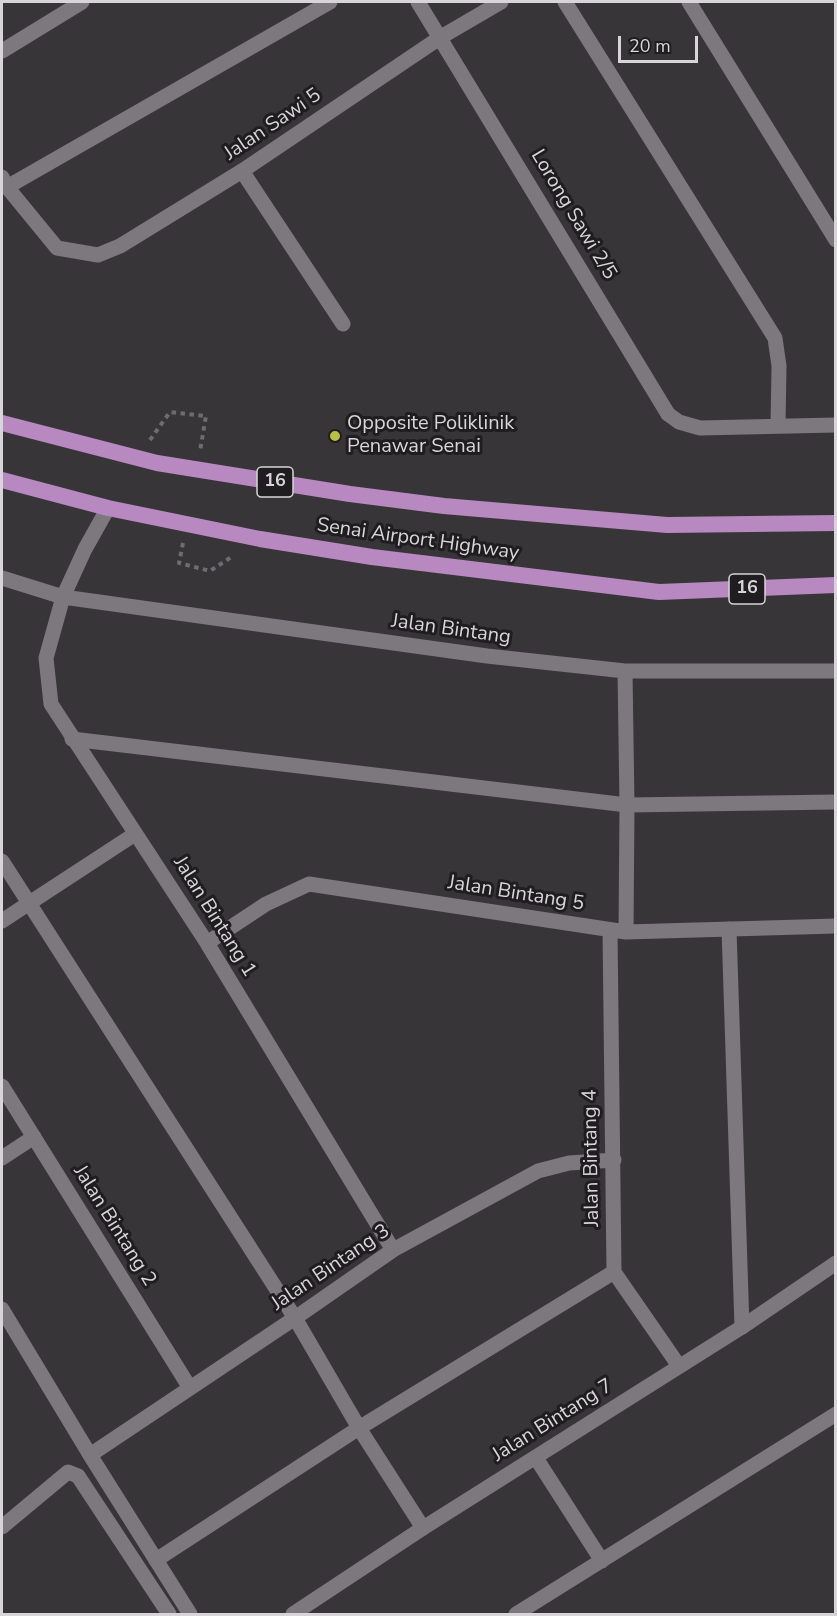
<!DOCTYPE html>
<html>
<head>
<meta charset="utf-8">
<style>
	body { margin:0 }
	#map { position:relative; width:837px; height:1616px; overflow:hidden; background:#383539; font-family:"Nunito Sans",sans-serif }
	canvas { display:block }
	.frame { position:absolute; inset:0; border:3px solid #d8d5d8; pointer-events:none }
	.scale { position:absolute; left:618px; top:36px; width:80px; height:27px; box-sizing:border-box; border:3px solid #d8d5d8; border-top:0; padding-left:8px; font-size:18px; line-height:21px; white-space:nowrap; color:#d8d5d8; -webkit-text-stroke:4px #1f1d1f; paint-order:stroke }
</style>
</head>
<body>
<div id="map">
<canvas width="837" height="1616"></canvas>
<div class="frame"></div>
<div class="scale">20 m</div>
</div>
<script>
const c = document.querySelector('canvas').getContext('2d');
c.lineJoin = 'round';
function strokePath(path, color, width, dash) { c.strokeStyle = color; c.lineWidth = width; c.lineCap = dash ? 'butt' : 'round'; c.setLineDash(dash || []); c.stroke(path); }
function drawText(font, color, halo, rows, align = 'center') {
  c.font = font + ' "Nunito Sans",sans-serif'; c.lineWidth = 6; c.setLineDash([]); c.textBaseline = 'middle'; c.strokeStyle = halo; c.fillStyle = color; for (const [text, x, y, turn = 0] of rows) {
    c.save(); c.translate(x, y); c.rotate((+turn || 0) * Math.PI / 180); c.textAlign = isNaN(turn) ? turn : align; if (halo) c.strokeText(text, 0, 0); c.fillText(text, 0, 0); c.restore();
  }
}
const path = new Path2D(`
	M150,440L170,412L206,416L200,451
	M183,543L179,563L210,571L233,556`);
const service = new Path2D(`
	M565,2L775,338L779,366L778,426
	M242,171L343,324
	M7,187L330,2
	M668,414L679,422L700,428L836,425
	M72,739L627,805L836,802
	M2,861L295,1318L359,1428L423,1528
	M2,921L135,834
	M729,929L742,1327
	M2,1158L34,1137
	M2,1309L90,1455
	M536,1458L602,1561
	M78,1476L169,1614
	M156,1560L359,1428L614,1272
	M516,1614L836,1414`);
const minor = new Path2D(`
	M418,2L668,414
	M689,2L836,240
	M2,51L82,2
	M2,177L7,187L57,248L98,255L120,246L242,171L441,37L501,2
	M108,508L85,549L63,597L46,658L51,704L207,943L393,1250
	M2,578L63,597L487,656L625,671H836
	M625,671L627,805L626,932
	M610,930L614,1272L679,1366
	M207,943L266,904L309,884L626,932L836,926
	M2,1086L190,1388
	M2,1527L68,1472L78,1476
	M190,1614L90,1455L295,1318L393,1250L538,1171L569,1163L614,1160
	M293,1614L423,1528L742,1327L836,1263`);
const trunk = new Path2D(`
	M2,423L157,463L350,494L444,506L667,525L836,523
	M2,480L108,508L260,539L372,557L659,592L836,585`);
const markers = [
	[335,436,6,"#bac045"]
];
const shields = [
	[275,482,36],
	[747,589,36]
];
const shieldNames = [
	["16",275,482],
	["16",747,589]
];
const streetNames = [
	["Jalan Sawi 5",273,125,-34],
	["Lorong Sawi 2/5",573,215,59],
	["Senai Airport Highway",418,540,8],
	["Jalan Bintang",451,630,8],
	["Jalan Bintang 5",516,894,9],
	["Jalan Bintang 1",214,917,58],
	["Jalan Bintang 4",592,1158,-91],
	["Jalan Bintang 2",114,1226,58],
	["Jalan Bintang 3",331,1268,-34],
	["Jalan Bintang 7",553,1421,-32]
];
const poiNames = [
	["Opposite Poliklinik",347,424],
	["Penawar Senai",347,447]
];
strokePath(path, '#6f6c70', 4, [4.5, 4.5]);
strokePath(service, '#7c787d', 15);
strokePath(minor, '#7c787d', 15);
strokePath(trunk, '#b888c0', 16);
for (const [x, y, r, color] of markers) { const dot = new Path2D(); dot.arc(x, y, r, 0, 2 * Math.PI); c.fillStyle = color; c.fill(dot); strokePath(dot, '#1f1d1f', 2); }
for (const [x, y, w] of shields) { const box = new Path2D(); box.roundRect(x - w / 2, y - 15, w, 30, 4.5); c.fillStyle = '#1f1d1f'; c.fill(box); strokePath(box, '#d8d5d8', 1.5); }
drawText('bold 18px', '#d8d5d8', null, shieldNames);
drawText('20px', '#d8d5d8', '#1f1d1f', streetNames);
drawText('20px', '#d8d5d8', '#1f1d1f', poiNames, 'left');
</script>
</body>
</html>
